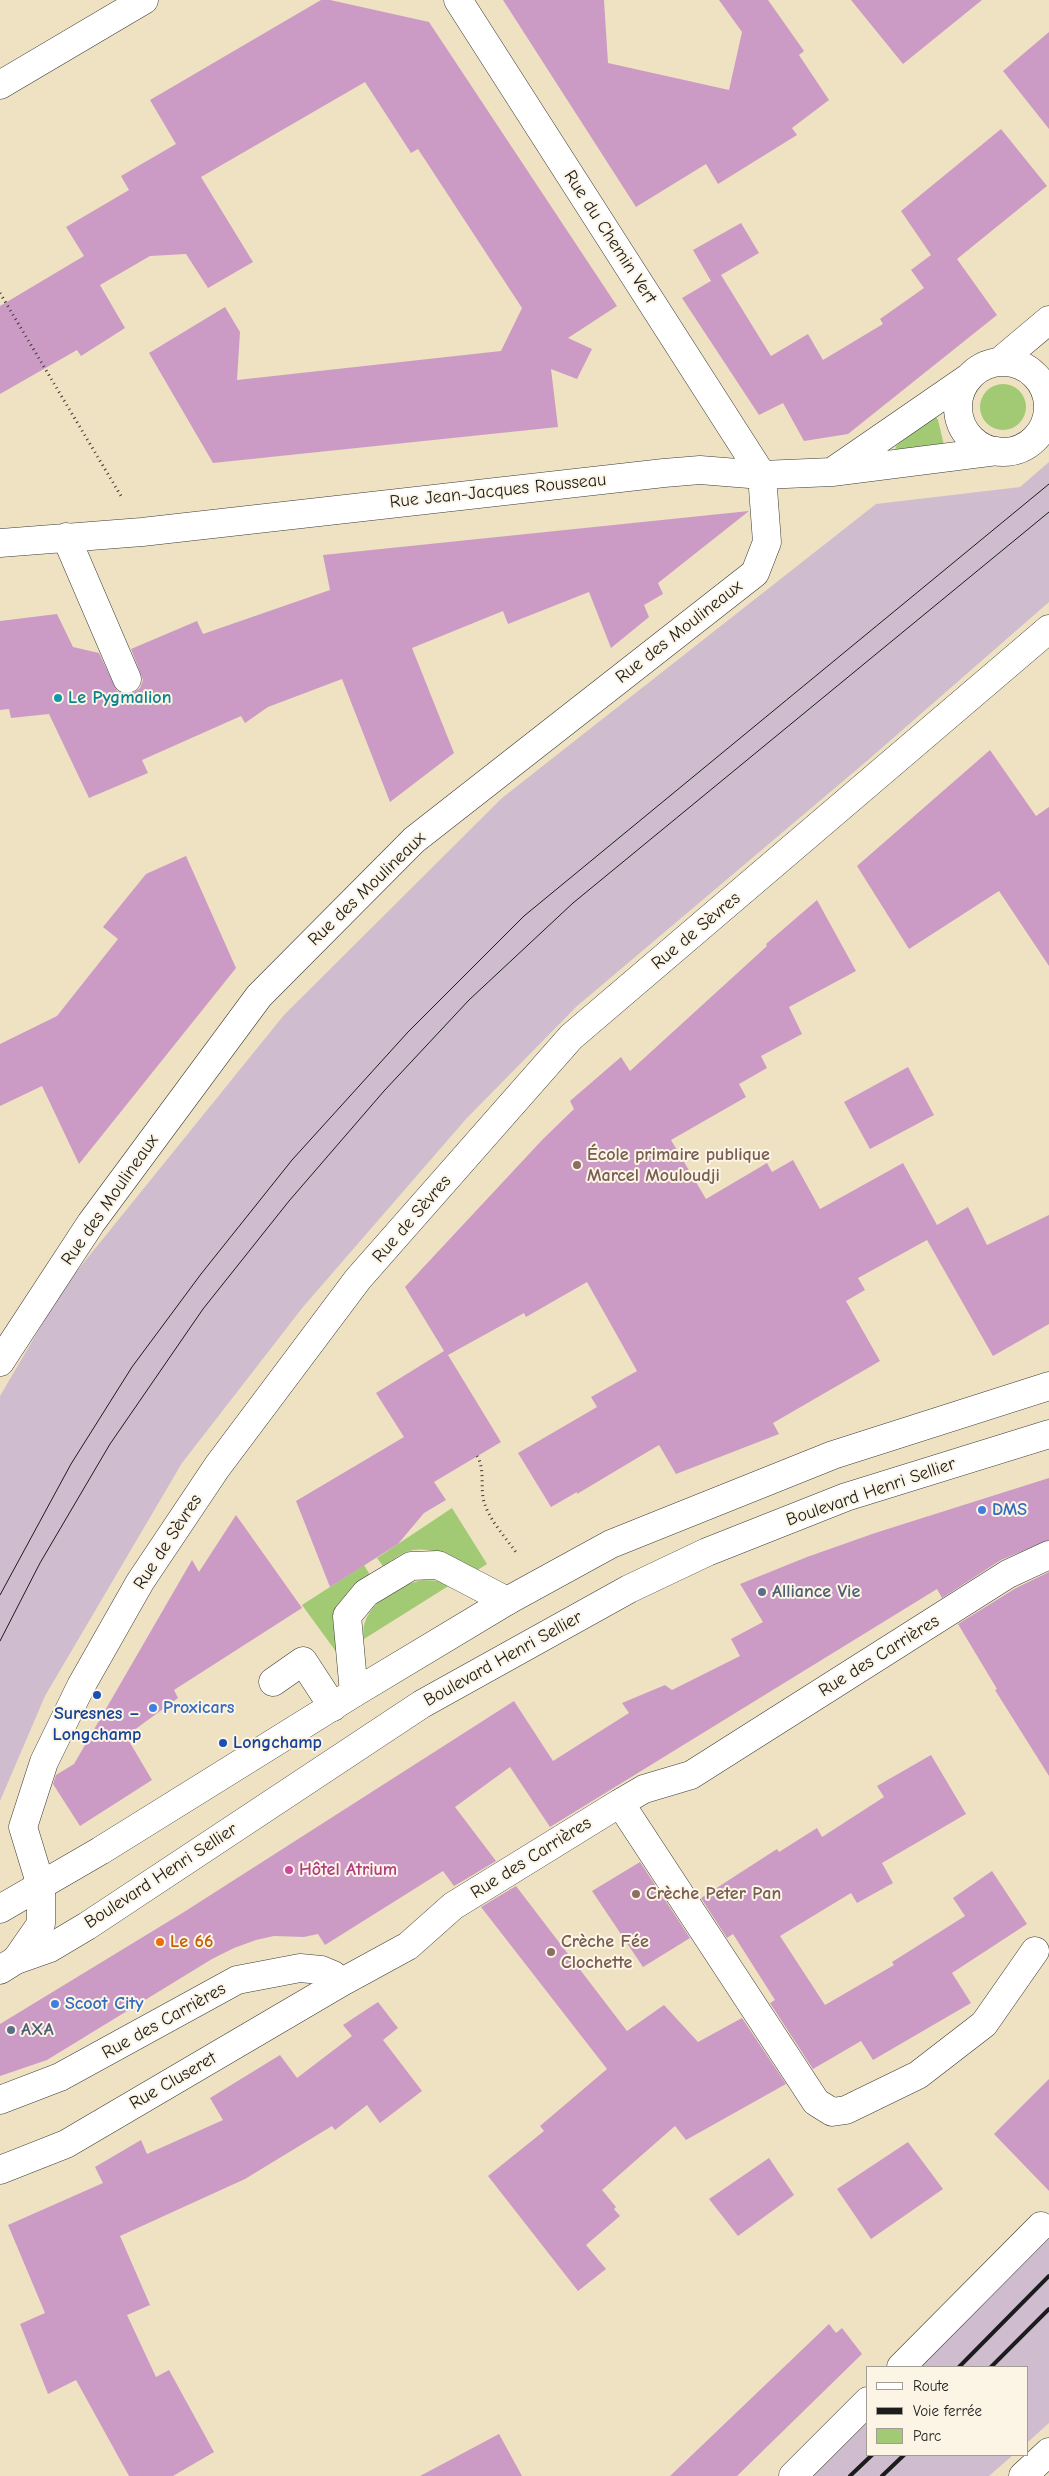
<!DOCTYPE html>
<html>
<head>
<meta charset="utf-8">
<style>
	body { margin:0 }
	#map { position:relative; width:1049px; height:2476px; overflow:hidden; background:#eee2c2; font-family:"Comic Neue",sans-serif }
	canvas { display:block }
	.legend { position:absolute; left:866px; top:2366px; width:162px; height:90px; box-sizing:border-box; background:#fcf5e5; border:1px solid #a29e95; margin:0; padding:6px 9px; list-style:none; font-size:15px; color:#1c1c1c }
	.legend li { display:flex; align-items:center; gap:10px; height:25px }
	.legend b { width:25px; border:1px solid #a29e95 }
</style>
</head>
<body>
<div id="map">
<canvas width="1049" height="2476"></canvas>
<ul class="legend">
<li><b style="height:6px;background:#fff"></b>Route</li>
<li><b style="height:6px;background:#1c1c1c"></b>Voie ferrée</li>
<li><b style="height:14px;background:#a2ca75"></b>Parc</li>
</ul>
</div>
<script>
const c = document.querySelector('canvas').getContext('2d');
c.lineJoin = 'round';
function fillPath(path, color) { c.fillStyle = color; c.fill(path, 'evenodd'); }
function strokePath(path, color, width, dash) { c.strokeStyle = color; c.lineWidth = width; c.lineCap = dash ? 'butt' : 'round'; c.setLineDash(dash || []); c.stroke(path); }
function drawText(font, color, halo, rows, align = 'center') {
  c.font = font + ' "Comic Neue",sans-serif'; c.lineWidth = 4; c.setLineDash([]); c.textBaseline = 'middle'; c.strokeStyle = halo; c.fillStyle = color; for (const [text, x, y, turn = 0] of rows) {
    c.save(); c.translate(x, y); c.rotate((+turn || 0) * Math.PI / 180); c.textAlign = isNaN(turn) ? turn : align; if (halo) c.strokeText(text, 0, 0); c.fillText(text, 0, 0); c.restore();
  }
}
const industrial = new Path2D(`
	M1049,462V602L868,760L576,1007L466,1119L303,1307L182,1463L45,1696L0,1801V1396L64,1287L284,1015L502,798L876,504L1020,487Z
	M1049,2239V2423L1028,2442V2367H921Z
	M868,2421V2455H1013L989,2476H813Z`);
const green = new Path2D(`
	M980 407a23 23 0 1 1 46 0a23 23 0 1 1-46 0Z
	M931,417H936L938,420L944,445L895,451L896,446Z
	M452,1508L487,1564L476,1571C456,1560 430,1543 406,1552C398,1555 390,1562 383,1566L377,1558Z
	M364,1565L370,1575L357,1582L346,1595L340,1657L302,1605Z
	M424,1580L440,1581L450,1585L364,1639C358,1608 396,1584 424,1580Z`);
const building = new Path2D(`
	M321,0H330L429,22L617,306L568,338L592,349L577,379L551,369L558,427L213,463L149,353L225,307L240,332L237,380L501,351L522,308L418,149L411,153L365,82L201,177L253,262L208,288L186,254L150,256L100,285L125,328L81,356L77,350L0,394V306L84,256L66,227L129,190L121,176L176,144L150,100Z
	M503,0H604L608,63L729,90L742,32L719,0H768L804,51L799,55L829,100L792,128L797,135L718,184L706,164L636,207Z
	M851,0H982L903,64Z
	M1049,32V129L1003,71Z
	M1001,129L1047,186L957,259L997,315L848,434L804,441L783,403L759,415L682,298L716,278L711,281L693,250L741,223L759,253L721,275L771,356L808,334L823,360L883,324L880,319L924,288L911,270L931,255L901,211Z
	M749,511L658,583L663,594L644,605L649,617L611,648L589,592L508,624L503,611L412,648L454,753L390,802L342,679L268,707L245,723L241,716L142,760L148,773L89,798L49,714L11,718L9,709L0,710V621L57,614L73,647L99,653L117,691L125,694L133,693L140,688L143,680L131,649L197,621L203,634L330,590L323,555Z
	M990,750L1036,816L1049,807V966L999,891L909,949L857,866Z
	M186,856L236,968L79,1164L42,1086L0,1106V1044L57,1016L118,939L103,927L146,874Z
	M817,900L856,971L789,1007L802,1034L761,1056L767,1068L739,1084L746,1097L671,1140L706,1199L767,1163L772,1172L793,1160L820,1209L903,1163L937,1225L968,1207L987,1245L1049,1215V1324L993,1356L927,1240L858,1278L865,1290L846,1301L880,1361L773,1423L779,1434L676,1474L659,1445L577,1494V1492L551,1507L518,1453L597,1407L591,1397L637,1371L587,1282L526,1317L524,1313L448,1355L501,1442L434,1482L446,1500L424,1513L398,1544L330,1587L296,1501L404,1437L376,1393L444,1351L405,1287L543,1139L574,1109L570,1101L621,1057L630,1071L767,946L766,944Z
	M908,1067L934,1115L870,1149L844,1102Z
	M1049,1478V1540L1001,1560L942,1598L937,1589L550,1827L510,1767L455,1807L496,1861L461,1882L454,1886L443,1871L325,1945L318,1934L304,1937L274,1936L256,1940L234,1948L212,1959L47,2060L0,2076V2024L184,1912L514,1701L553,1761L629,1713L622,1703L665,1685L672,1690L740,1656L731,1639L763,1622L740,1584L807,1557L875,1533Z
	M236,1515L302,1608L174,1690L178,1698L126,1736L152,1780L80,1826L53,1784L56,1775L74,1764L192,1560L199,1572Z
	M1049,1572V1776L995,1690L997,1689L958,1624L1016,1588Z
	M931,1755L966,1814L882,1863L893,1883L857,1903L851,1893L780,1936L825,2005L894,1965L892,1962L965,1916L953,1898L992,1871L1027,1924L952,1973L971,2003L873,2060L861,2041L813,2069L770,2003L775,2000L733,1934L727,1938L701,1898L777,1849L779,1852L817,1828L822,1837L884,1797L877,1786Z
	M640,1862L690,1938L643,1967L592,1891Z
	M516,1886L627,2031L664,2005L698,2042L742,2018L786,2084L686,2140L675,2126L602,2190L616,2207L614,2209L620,2216L586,2245L606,2269L578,2291L488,2176L544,2131L540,2126L607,2069L481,1907Z
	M378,2002L398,2028L383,2040L422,2091L380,2123L367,2105L335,2130L332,2126L245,2179L120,2236L150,2305L127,2315L156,2377L169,2370L214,2452L173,2476H129L76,2380L48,2394L20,2324L45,2313L8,2225L103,2183L95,2167L141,2140L147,2154L223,2120L210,2098L280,2055L297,2078L352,2036L343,2025Z
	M1049,2079V2191L994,2134Z
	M908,2142L943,2189L871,2239L837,2189Z
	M769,2158L794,2195L738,2236L709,2199Z
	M829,2324L836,2333L842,2328L862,2354L737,2476H670Z
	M499,2434L522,2476H420Z`);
const path = new Path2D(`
	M0,293L121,496
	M477,1456C486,1470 479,1490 485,1505C491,1522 507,1539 517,1554`);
const minor = new Path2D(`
	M0,85L144,0
	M999,362L1049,320
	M958 407a45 45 0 1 1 90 0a45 45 0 1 1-90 0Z
	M836,469L968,378
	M66,537L127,679
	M0,543L142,532L664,473L700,470L762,475L832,472L997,451
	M0,1362L91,1223L259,996L414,840L755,573L767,542L762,475L458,0
	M273,1682L303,1661L333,1707
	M354,1693L347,1616L366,1593L411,1566L438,1565L507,1601
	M620,1803L816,2102L832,2112L846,2110L918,2075L984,2024L1035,1951
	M16,1960L41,1924V1886L23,1827L44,1762L81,1686L140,1582L217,1467L358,1279L571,1037L1049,629
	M0,2100L60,2077L237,1980L300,1968L321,1970L333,1975L342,1982
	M0,2170L66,2144L342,1982L408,1946L453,1906L620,1803L644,1789L691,1775L1008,1574L1049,1555
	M901,2367L1041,2226
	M793,2476L868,2401
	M1023,2476L1049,2452`);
const major = new Path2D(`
	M0,1909L100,1851L354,1693L507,1601L611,1544L833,1455L1049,1386
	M0,1970L16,1960L50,1948L87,1926L422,1704L629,1589L707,1552L846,1497L1049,1434`);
const tram = new Path2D(`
	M0,1595L71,1464L132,1367L201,1274L292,1160L408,1032L524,916L1049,484
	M0,1641L40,1563L110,1444L203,1309L289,1201L384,1091L469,1000L573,903L1049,512`);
const rail = new Path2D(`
	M959,2367L1049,2276
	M991,2367L1049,2309
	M850,2476L872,2455
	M882,2476L904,2455`);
const markers = [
	[58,698,5,"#0f9aa8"],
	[577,1165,5,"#8d6e63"],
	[982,1510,5,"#3f7fe0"],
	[762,1592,5,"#5c6f8a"],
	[97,1695,5,"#1a4fb4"],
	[153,1708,5,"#3f7fe0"],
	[223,1743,5,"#1a4fb4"],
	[289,1870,5,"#d1479c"],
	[636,1894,5,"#8d6e63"],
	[160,1942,5,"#e8710a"],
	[551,1952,5,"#8d6e63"],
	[55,2004,5,"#3f7fe0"],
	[11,2030,5,"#5c6f8a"]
];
const streetNames = [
	["Rue du Chemin Vert",610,237,57],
	["Rue Jean-Jacques Rousseau",498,491,-6],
	["Rue des Moulineaux",679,632,-38],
	["Rue des Moulineaux",367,889,-44],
	["Rue de Sèvres",696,931,-40],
	["Rue des Moulineaux",110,1200,-55],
	["Rue de Sèvres",412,1219,-49],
	["Boulevard Henri Sellier",871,1492,-19],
	["Rue de Sèvres",168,1542,-57],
	["Rue des Carrières",879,1656,-32],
	["Boulevard Henri Sellier",503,1659,-29],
	["Rue des Carrières",531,1858,-32],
	["Boulevard Henri Sellier",161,1876,-33],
	["Rue des Carrières",164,2021,-29],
	["Rue Cluseret",173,2081,-30]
];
const cultureNames = [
	["Le Pygmalion",68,698]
];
const educationNames = [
	["École primaire publique",587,1155],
	["Marcel Mouloudji",587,1176],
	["Crèche Peter Pan",646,1894],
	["Crèche Fée",561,1942],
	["Clochette",561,1963]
];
const shopNames = [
	["DMS",992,1510],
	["Proxicars",163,1708],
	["Scoot City",65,2004]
];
const serviceNames = [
	["Alliance Vie",772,1592],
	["AXA",21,2030]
];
const transitNames = [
	["Suresnes –",97,1714],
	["Longchamp",97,1735],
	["Longchamp",233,1743,"left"]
];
const hotelNames = [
	["Hôtel Atrium",299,1870]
];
const foodNames = [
	["Le 66",170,1942]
];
fillPath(industrial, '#cfbdcf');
fillPath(green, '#a2ca75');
fillPath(building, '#cc9bc5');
strokePath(minor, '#3c3a35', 29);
strokePath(major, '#3c3a35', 29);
strokePath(path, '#3c3a35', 3, [1, 4]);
strokePath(minor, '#fff', 28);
strokePath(major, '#fff', 28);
strokePath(tram, '#1c1c1c', 1);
strokePath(rail, '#1c1c1c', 4);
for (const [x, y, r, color] of markers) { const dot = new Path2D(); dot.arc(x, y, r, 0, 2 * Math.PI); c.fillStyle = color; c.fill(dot); strokePath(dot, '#fcf5e5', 2); }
drawText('18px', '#1c1c1c', '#fcf5e5', streetNames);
drawText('bold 18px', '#0d838f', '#fcf5e5', cultureNames, 'left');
drawText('bold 18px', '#785e54', '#fcf5e5', educationNames, 'left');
drawText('bold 18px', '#366cbe', '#fcf5e5', shopNames, 'left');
drawText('bold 18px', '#4e5e75', '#fcf5e5', serviceNames, 'left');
drawText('bold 18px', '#164399', '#fcf5e5', transitNames);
drawText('bold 18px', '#b23c85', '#fcf5e5', hotelNames, 'left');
drawText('bold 18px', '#c56008', '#fcf5e5', foodNames, 'left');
</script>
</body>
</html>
